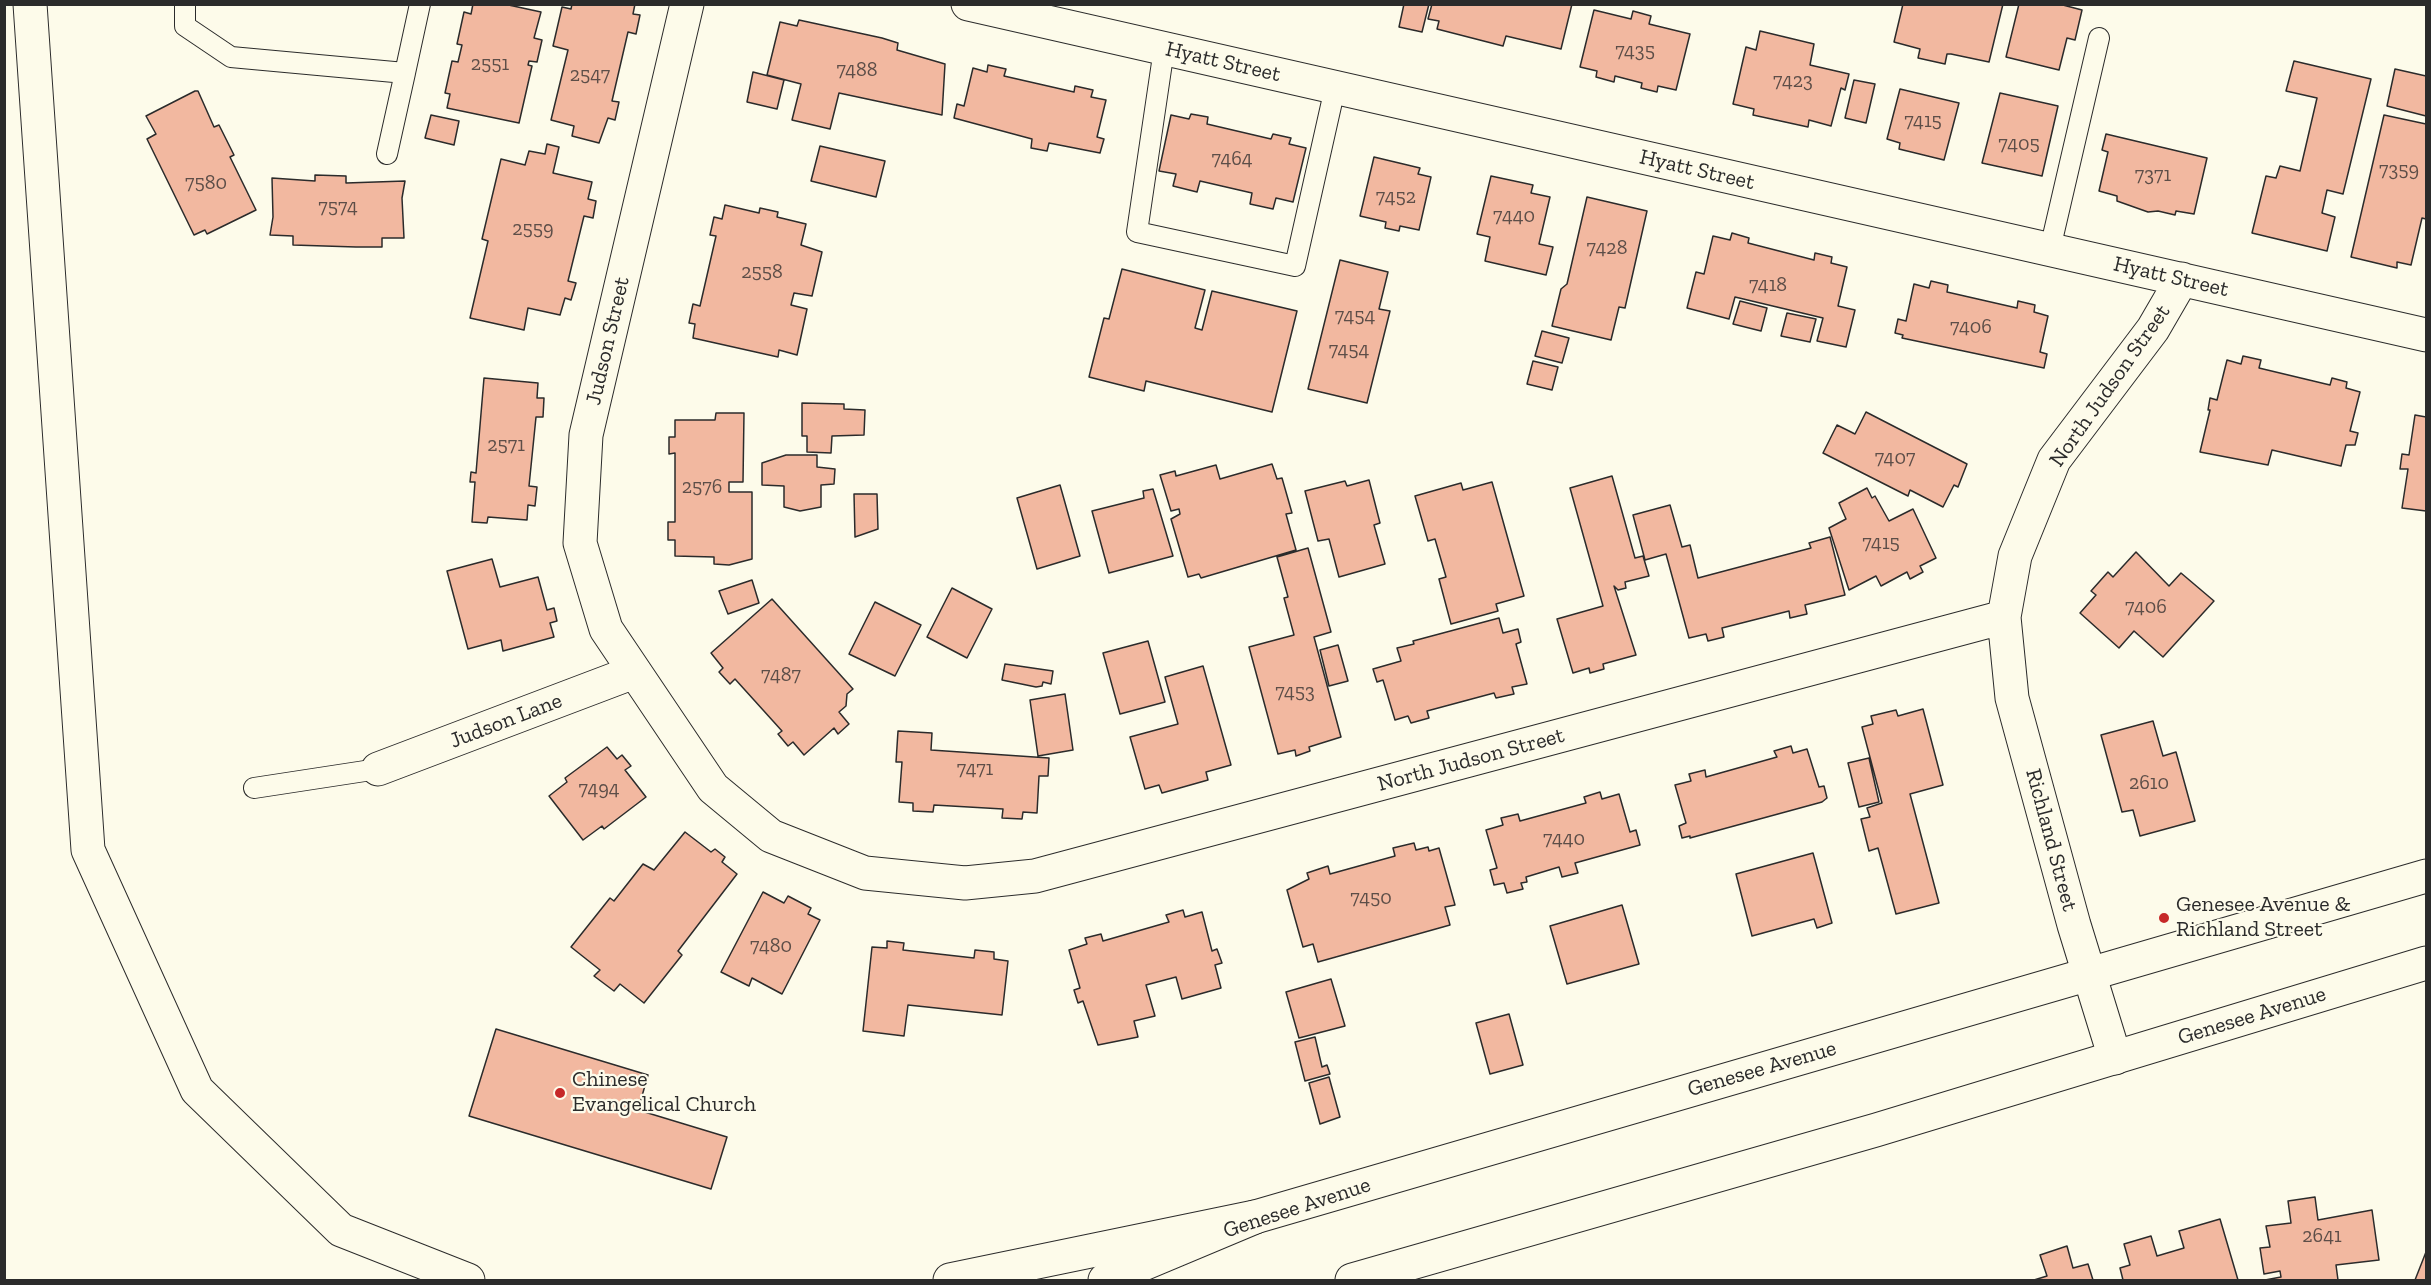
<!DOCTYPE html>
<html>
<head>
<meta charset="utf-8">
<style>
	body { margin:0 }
	#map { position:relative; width:2431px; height:1285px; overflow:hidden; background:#fdfbea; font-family:"Zilla Slab",serif }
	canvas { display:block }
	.frame { position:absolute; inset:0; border:6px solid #2b2b2b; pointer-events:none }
</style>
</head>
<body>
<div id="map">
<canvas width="2431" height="1285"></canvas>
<div class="frame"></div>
</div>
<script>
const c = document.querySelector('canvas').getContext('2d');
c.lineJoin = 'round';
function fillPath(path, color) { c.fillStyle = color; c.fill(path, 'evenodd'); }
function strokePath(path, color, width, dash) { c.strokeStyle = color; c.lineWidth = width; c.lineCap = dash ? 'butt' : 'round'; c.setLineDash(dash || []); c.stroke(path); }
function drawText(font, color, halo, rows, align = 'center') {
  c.font = font + ' "Zilla Slab",serif'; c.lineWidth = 4.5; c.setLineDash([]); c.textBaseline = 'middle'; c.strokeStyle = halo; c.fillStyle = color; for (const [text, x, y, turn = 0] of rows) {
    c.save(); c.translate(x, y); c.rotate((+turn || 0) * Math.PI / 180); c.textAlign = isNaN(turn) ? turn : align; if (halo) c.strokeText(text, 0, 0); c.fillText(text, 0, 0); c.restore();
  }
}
const building = new Path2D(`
	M473,4H504L541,12L534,38L542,40L537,62L529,61L528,65L532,66L519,123L447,108L450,94L445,93L452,61L458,62L462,45L457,44L464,12L471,14Z
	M572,4H635L633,14L640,15L636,34L628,32L612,101L619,102L615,120L608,118L599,143L572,136L574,126L551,120L568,50L553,46L562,7L571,9Z
	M1404,4H1429L1422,32L1399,27Z
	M1432,4H1572L1561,49L1506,36L1503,46L1437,29L1439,21L1428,19Z
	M1903,4H2003L1989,62L1951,54H1947L1945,64L1918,58L1920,49L1894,42Z
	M2019,4H2059L2082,10L2075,40L2067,38L2059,70L2006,57Z
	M1594,10L1631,19L1633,11L1651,16L1649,24L1690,34L1676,90L1658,86L1657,92L1641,88L1642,83L1615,76L1614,82L1596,77L1597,71L1580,67Z
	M799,20L882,38L898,43L897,50L945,64L942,115L839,93L830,129L792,120L801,84L767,75L780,22L797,26Z
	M1760,31L1814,44L1810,65L1849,74L1845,90L1841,88L1831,126L1809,120L1808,127L1753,115L1754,109L1733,104L1746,47L1756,50Z
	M2294,61L2371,79L2343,194L2327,190L2322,213L2335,217L2327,251L2252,233L2266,176L2276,178L2280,166L2300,171L2317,98L2286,91Z
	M988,65L1006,69L1004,76L1074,92L1075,86L1093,90L1091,97L1106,100L1097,137L1104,139L1100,153L1049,143L1047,151L1031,148L1032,139L954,118L957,104L964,106L973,68L987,72Z
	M2395,69L2426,76V116L2387,106Z
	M753,72L784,80L777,109L747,102Z
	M1854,80L1875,84L1866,123L1845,118Z
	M1900,89L1959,103L1944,160L1899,149L1900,143L1887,139Z
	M195,91H198L214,127L219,125L234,155L230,157L256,210L207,234L205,230L194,235L147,139L156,134L146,116Z
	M2000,93L2058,106L2042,176L1982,163Z
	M1191,114L1208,117L1207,124L1271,139L1273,134L1291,138L1289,144L1306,148L1293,202L1276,198L1273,209L1250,204L1252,193L1200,181L1197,192L1173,186L1176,174L1159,171L1171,115L1189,119Z
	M431,115L459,121L454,145L425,138Z
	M2384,115L2426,124V219L2422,218L2411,265L2397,262V268L2351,257Z
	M2106,134L2207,158L2194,214L2176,211L2175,215L2158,211L2148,212L2117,201V196L2099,191L2108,152L2102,150Z
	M547,144L559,147L553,173L592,182L588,199L596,201L593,218L584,216L568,281L576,283L571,300L565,298L560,315L528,308L524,330L470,318L488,241L482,239L501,159L525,165L529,151L545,154Z
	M820,146L885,161L876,197L811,181Z
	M1374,157L1420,168L1418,174L1431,177L1419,230L1400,226L1399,231L1385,228L1386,222L1360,216Z
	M315,175L346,176V183L405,181L402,198L404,238H382V247H356L293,245V236L270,235L273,217L272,178L315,181Z
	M1491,176L1533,185L1531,193L1550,197L1539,244L1553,247L1546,275L1485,261L1490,237L1477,234Z
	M1587,197L1647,211L1625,308L1619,307L1611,340L1552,326L1561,289L1567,284Z
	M725,205L759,213L760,208L778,212L777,217L806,224L801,245L822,252L812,296L794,293L791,305L807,309L797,355L779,350L778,357L693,338L695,324L689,323L693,304L700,306L716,236L710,235L714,217L722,219Z
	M1732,233L1749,238L1748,243L1814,260L1815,253L1832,257L1831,263L1847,267L1838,306L1855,310L1846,347L1817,341L1823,318L1735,297L1729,319L1687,308L1696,272L1704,274L1713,236L1730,240Z
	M1340,260L1388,272L1379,309L1390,311L1367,403L1308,389Z
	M1122,269L1205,290L1195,328L1202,330L1212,291L1297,311L1272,412L1146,381L1144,391L1089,377L1104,318L1109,319Z
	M1931,281L1948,285L1947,292L2017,308L2018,301L2035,305L2034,312L2048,316L2040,352L2047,354L2044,368L1902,338L1903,335L1895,333L1898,319L1906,321L1914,284L1929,288Z
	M1740,301L1767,308L1761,331L1733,324Z
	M1787,313L1816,319L1810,342L1781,336Z
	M1542,331L1569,338L1562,363L1535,356Z
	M2243,356L2261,360L2259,368L2330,385L2332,378L2347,382L2346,388L2360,392L2350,431L2358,433L2355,445H2346L2341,466L2272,450L2268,465L2200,452L2210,410H2208L2210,398L2217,400L2227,360L2241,364Z
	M1533,361L1558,367L1552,390L1527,384Z
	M484,378L538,383L537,398H544L543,417H536L529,486L537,487L535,506L528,505L527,520L488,517L487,523L472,522L475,482H470L471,472L476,473Z
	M802,403L844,404V409L865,410L864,435L832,436L831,453L807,452V436H802Z
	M1866,412L1967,464L1958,487L1954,485L1943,507L1910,490L1908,496L1823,453L1837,425L1855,434Z
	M716,413H744L743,482H729V492H752V559L729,565L714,564V557L675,556V540H668V522H675V453L669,454V437H675V420H715Z
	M2415,415L2426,417V511L2402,508L2408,469H2400L2402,454L2409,455Z
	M786,455H817V467L835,469L834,484L821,485V507L800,511L784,507V486L762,485V463Z
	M1272,464L1277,479L1282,478L1292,513L1286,514L1296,550L1201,578L1199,574L1188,577L1171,519L1180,514L1179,509L1171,511L1160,475L1175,471L1176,476L1216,465L1220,479Z
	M1612,476L1635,558L1643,556L1649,576L1625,582L1626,588L1618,590L1614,586L1636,655L1603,664L1604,669L1590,673L1589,668L1573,673L1557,619L1603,606L1570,488Z
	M1369,480L1380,523L1374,525L1385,564L1339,577L1329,539L1318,541L1305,491L1345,481L1347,486Z
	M1492,482L1524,596L1496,604L1498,611L1451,624L1439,579L1446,577L1435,539L1428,541L1415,496L1461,483L1463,490Z
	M1060,485L1080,556L1037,569L1017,498Z
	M1867,488L1872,498L1875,496L1889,521L1913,509L1936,558L1920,566L1923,572L1910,579L1907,572L1881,586L1876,576L1849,590L1829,528L1846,519L1839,503Z
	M1153,489L1173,556L1109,573L1092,511L1144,498L1143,491Z
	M854,494H877L878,529L855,537Z
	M1670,505L1682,547L1690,545L1698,578L1811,548L1809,543L1830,537L1845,595L1805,605L1807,614L1790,618L1789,611L1722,628L1724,637L1708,641L1706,634L1689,638L1666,554L1645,560L1633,515Z
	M1308,548L1331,632L1314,637L1341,737L1309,747L1310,751L1296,756L1295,750L1278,754L1249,647L1294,635L1284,598L1288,597L1277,557Z
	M2136,552L2169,586L2181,573L2214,601L2163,657L2134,631L2119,648L2080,613L2096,595L2091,591L2108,572L2113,577Z
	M492,559L500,587L538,577L547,610L554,608L557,621L550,623L554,637L503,651L501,640L468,649L447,571Z
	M752,580L759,603L728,614L719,591Z
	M952,588L992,609L967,658L927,637Z
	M772,599L853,689L847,694L846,706L839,712L849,724L838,734L834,728L804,755L793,742L788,746L778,734L782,731L735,679L730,684L719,672L723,668L711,653Z
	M875,602L921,625L895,676L849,654Z
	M1499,618L1503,633L1518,629L1521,642L1516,644L1527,684L1512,687L1514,694L1496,698L1494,693L1427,711L1429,718L1411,723L1408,716L1395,720L1383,680L1377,682L1373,669L1401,661L1397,648L1414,644L1413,641Z
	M1148,641L1165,702L1120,714L1103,653Z
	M1338,645L1348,681L1329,686L1320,650Z
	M1005,664L1053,671L1051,684L1043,682L1042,686L1036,687L1002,680Z
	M1203,666L1231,765L1206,772L1208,780L1162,793L1159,785L1145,789L1130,737L1178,724L1165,677Z
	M1065,694L1073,750L1038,756L1030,700Z
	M1923,709L1943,785L1910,794L1939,903L1896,914L1878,848L1869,851L1861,819L1870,817L1867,808L1882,803L1862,727L1873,724L1871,716L1896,710L1898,716Z
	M2153,721L2163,756L2176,752L2195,821L2140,836L2133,810L2122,812L2101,735Z
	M898,731L932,733L931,750L1049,758L1048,776H1039L1037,813L1023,812L1022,819L1002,818L1003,809L934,805L933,812L913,811V803L899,802L902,762H896Z
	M1791,746L1793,753L1807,749L1819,787L1824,786L1827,798L1822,802L1690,838V836L1682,838L1679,826L1686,823L1675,785L1691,781L1689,774L1705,770L1706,777L1777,757L1774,751Z
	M607,747L617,759L622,755L631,766L625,770L646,797L604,829L602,826L583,840L549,796L567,782L565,778Z
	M1869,758L1879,802L1859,807L1848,763Z
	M1600,792L1602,799L1619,794L1630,832L1636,830L1640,845L1575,863L1578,873L1562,877L1559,867L1526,877L1527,882L1521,883L1523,889L1507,893L1504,883L1494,885L1490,870L1497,868L1486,830L1503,825L1501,818L1518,814L1520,821L1586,803L1584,797Z
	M685,832L711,852L715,849L725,857L722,862L737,874L678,951L682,955L644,1003L620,984L614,991L594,976L600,970L571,947L610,898L614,901L643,864L654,870Z
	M1414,843L1416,850L1428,847L1429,851L1439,848L1455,905L1445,907L1450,925L1318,962L1313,944L1303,947L1287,890L1309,879L1307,873L1328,866L1330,874L1395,856L1393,848Z
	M1813,853L1832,923L1817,928L1814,919L1752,936L1736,874Z
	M763,892L784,903L788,896L811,908L808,914L820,920L782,994L752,978L749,986L721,972Z
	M1622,905L1639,964L1567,984L1550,926Z
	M1183,910L1185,917L1202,912L1212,951L1217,949L1222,963L1215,965L1221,988L1182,999L1176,977L1146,985L1155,1016L1134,1021L1138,1037L1098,1045L1083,1001L1078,1003L1074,990L1080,988L1069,950L1087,944L1085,938L1101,934L1103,941L1169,922L1166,915Z
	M887,941L904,943L903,950L974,958L975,950L994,952V959L1008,961L1002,1015L908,1005L904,1036L863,1031L872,947L887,948Z
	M1331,979L1345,1026L1299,1038L1286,992Z
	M1509,1014L1523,1065L1490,1074L1476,1023Z
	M496,1029L648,1075L638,1110L727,1137L711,1189L469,1116Z
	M1315,1037L1322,1067L1327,1065L1330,1074L1305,1081L1295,1042Z
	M1329,1077L1340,1117L1320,1124L1309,1083Z
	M2315,1197L2318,1220L2372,1210L2379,1260L2336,1265L2338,1280H2265L2281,1277L2280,1271L2264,1274L2260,1248L2270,1247L2266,1226L2291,1223L2288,1201Z
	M2220,1219L2238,1280H2123L2120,1268L2130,1265L2124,1244L2151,1236L2157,1256L2184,1248L2179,1231Z
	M2067,1246L2073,1268L2088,1264L2093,1280H2034L2047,1276L2040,1255Z
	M2426,1252V1280H2415Z`);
const service = new Path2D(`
	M185,4V26L231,57L405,73L420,4
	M1164,49L1137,232L1295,266L1335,88
	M387,154L405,73
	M2050,249L2099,38
	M254,788L378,769`);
const minor = new Path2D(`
	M687,4L586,435L580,543L606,629L713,788L771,836L865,873L965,883L1035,876L2004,617L2015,556L2054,460L2153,329L2182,279
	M968,4L2426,335
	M2004,617L2012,698L2074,925L2115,1058
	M378,769L634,672`);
const primary = new Path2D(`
	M1105,1280L1255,1217L2426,876
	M1352,1280L1876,1130L2426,963`);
const motorway = new Path2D(`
	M30,4L88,850L197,1090L341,1230L468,1280
	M950,1280L1255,1217`);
const markers = [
	[2164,918,6,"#c62828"],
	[560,1093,6,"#c62828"]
];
const numberNames = [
	["7435",1635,51],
	["2551",490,64],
	["7488",857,70],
	["2547",590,75],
	["7423",1793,81],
	["7415",1923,121],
	["7405",2019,144],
	["7464",1232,159],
	["7359",2399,170],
	["7371",2153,175],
	["7580",206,183],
	["7452",1396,197],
	["7574",338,207],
	["7440",1514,216],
	["2559",533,229],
	["7428",1607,248],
	["2558",762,272],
	["7418",1768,285],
	["7454",1355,316],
	["7406",1971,327],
	["7454",1349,350],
	["2571",506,445],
	["7407",1895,458],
	["2576",702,487],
	["7415",1881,543],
	["7406",2146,607],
	["7487",781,675],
	["7453",1295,692],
	["7471",975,769],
	["2610",2149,783],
	["7494",599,789],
	["7440",1564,839],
	["7450",1371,898],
	["7480",771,946],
	["2641",2322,1236]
];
const streetNames = [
	["Hyatt Street",1223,62,13],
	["Hyatt Street",1697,170,13],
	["Hyatt Street",2171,277,13],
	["Judson Street",608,341,-77],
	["North Judson Street",2110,386,-55],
	["Judson Lane",506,721,-21],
	["North Judson Street",1471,760,-15],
	["Richland Street",2051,840,75],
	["Genesee Avenue",2252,1016,-17],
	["Genesee Avenue",1762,1069,-16],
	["Genesee Avenue",1297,1208,-18]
];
const poiNames = [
	["Genesee Avenue &",2176,905],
	["Richland Street",2176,930],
	["Chinese",572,1080],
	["Evangelical Church",572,1105]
];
fillPath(building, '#f2b8a0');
strokePath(building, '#2b2b2b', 1.5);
strokePath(service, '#2b2b2b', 22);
strokePath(minor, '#2b2b2b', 35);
strokePath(primary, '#2b2b2b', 35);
strokePath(motorway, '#2b2b2b', 35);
strokePath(service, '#fdfbea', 20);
strokePath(minor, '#fdfbea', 33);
strokePath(primary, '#fdfbea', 33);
strokePath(motorway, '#fdfbea', 33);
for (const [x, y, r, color] of markers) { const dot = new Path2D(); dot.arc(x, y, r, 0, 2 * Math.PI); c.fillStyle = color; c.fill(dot); strokePath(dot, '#fdfbea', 2); }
drawText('20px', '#5d4e48', null, numberNames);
drawText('22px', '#2b2b2b', '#fdfbea', streetNames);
drawText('22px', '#2b2b2b', '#fdfbea', poiNames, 'left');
</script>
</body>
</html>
